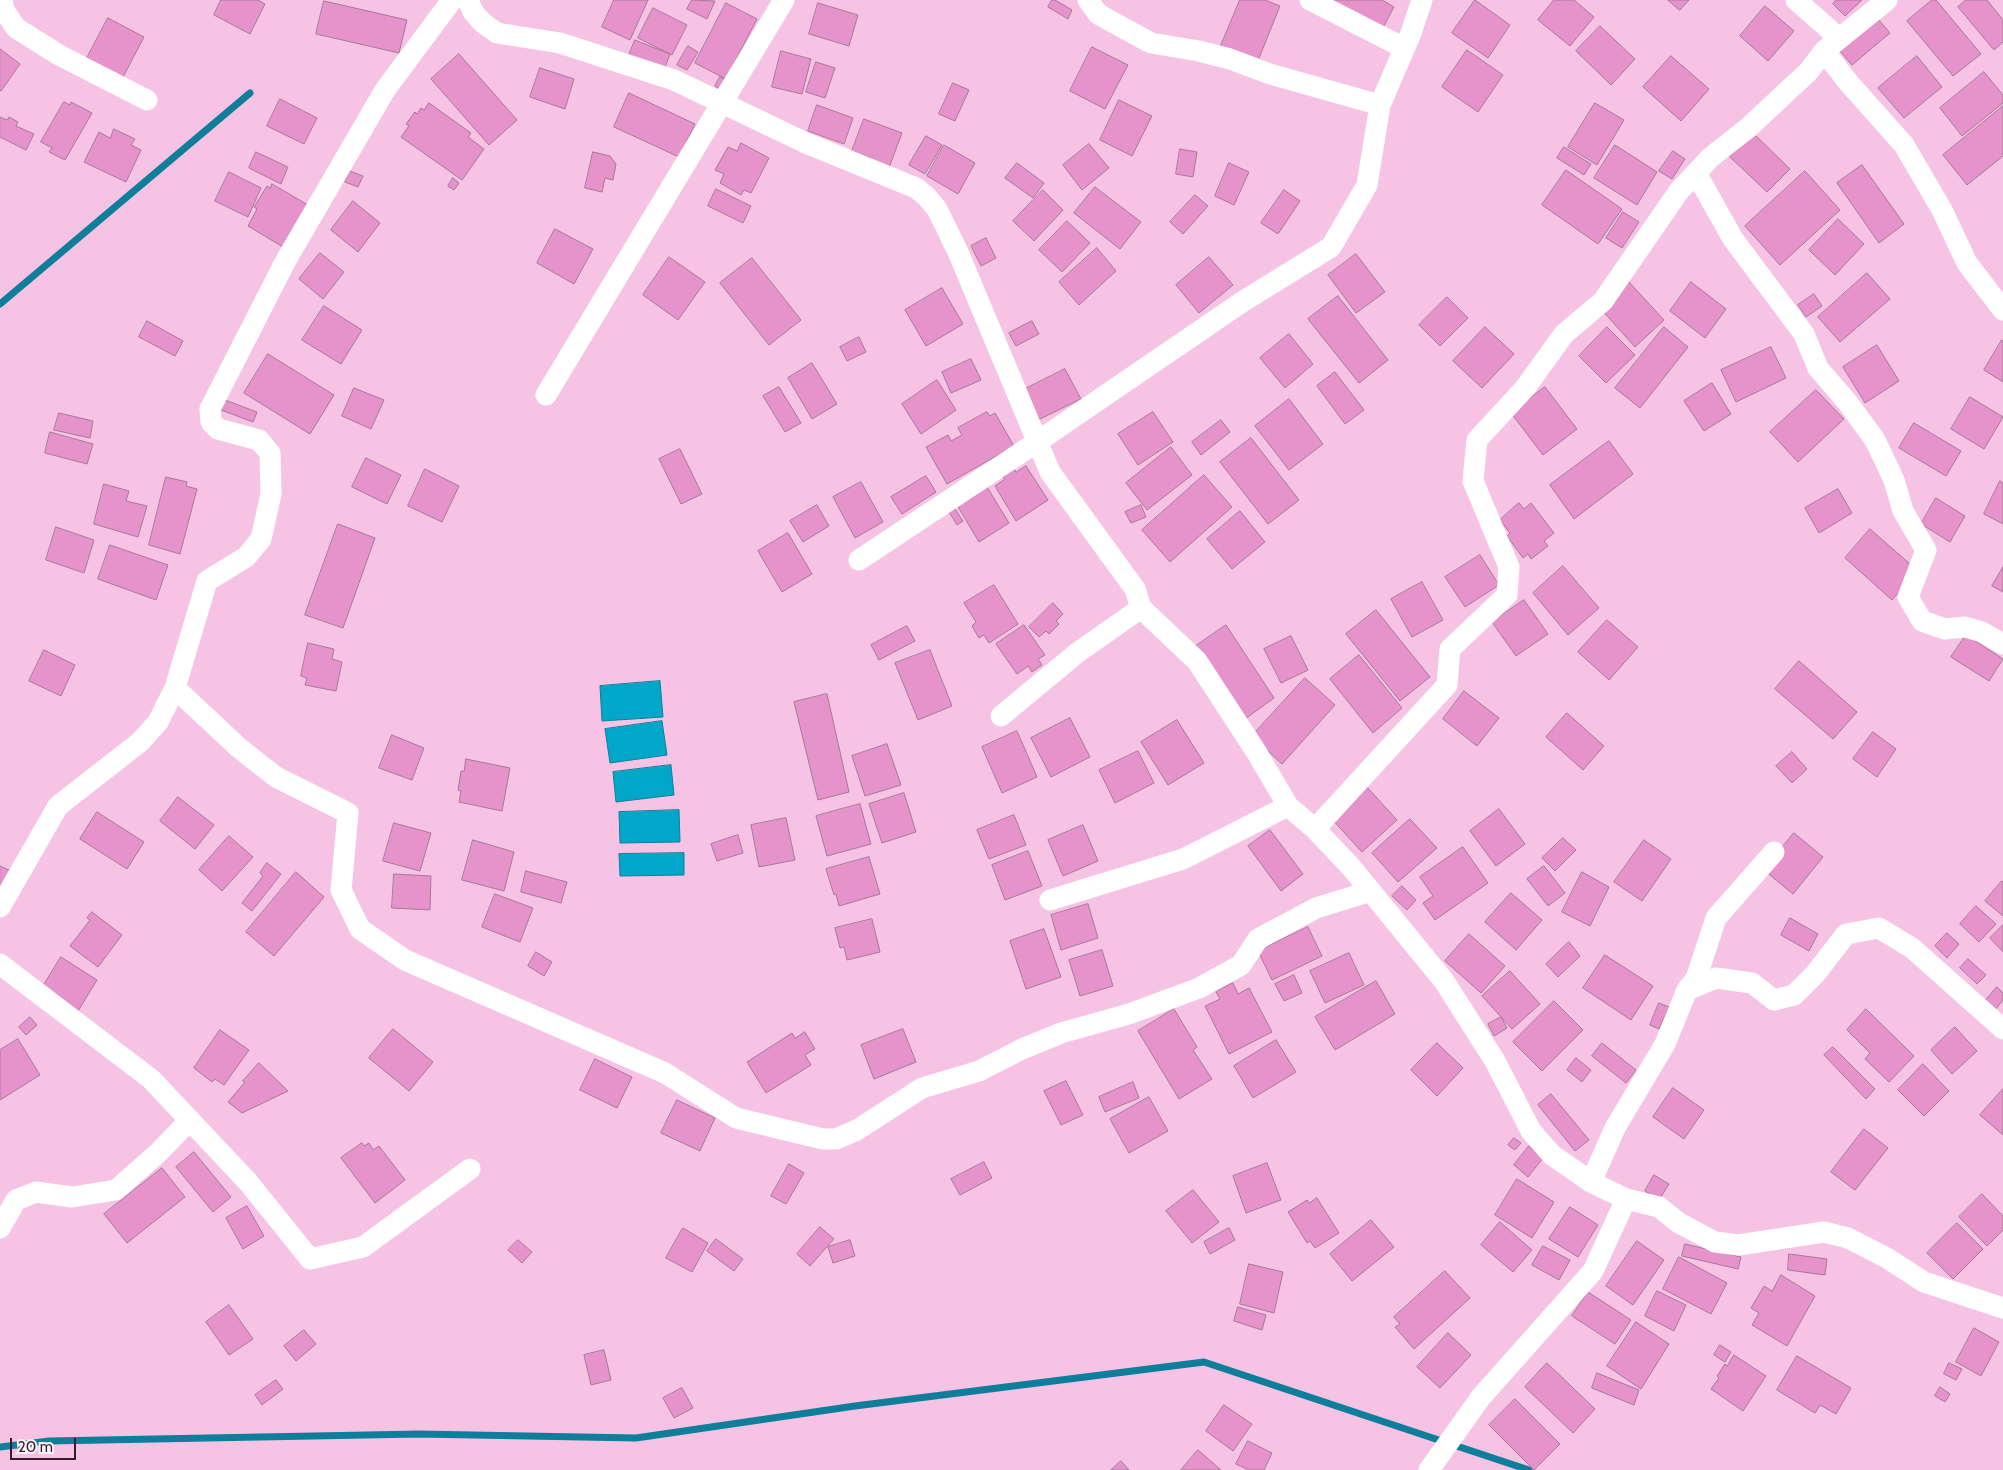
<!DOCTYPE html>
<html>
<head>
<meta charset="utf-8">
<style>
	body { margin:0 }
	#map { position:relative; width:2003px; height:1470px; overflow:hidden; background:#f6c3e5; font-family:Cabin,sans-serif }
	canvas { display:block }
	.scale { position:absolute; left:10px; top:1438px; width:66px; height:22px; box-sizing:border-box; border:2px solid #311e2b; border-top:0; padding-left:6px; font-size:15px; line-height:18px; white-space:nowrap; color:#311e2b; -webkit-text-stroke:4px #fdf2f9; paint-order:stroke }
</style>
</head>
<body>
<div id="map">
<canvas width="2003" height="1470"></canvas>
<div class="scale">20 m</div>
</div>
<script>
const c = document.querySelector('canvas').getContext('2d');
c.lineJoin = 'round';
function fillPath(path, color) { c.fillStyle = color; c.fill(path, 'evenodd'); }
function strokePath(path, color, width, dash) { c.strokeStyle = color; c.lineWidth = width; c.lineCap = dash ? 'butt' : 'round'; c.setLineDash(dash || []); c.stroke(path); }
const water = new Path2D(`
	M660,681L663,717L602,721L600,686Z
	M662,721L667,755L610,763L605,729Z
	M671,765L674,795L616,802L613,772Z
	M679,810L680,842L620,843L619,812Z
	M684,853V875L620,876L619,854Z`);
const stream = new Path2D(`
	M0,304L250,93
	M0,1447L49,1441L419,1434L636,1438L855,1406L1204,1362L1529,1470`);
const building = new Path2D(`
	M221,0H258L265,4L250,34L214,15Z
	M614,0H648L630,40L602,27Z
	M692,0L715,1L707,19L687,9Z
	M1052,0H1055L1072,10L1068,19L1048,7Z
	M1240,0H1265L1280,6L1257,63L1220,48Z
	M1320,0H1382L1394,7L1379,35Z
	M1475,0L1510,25L1488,58L1452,33Z
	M1554,0H1574L1594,17L1570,46L1538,20Z
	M1668,0H1689L1680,10Z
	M1836,0H1862L1845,16L1833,4Z
	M1932,0H1936L1981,54L1953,76L1907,21Z
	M1966,0H1987L2003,20V42L1994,50L1958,7Z
	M324,1L407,20L399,53L316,34Z
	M726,3L757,19L726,79L695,63Z
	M818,3L858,15L849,46L809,34Z
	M1765,6L1794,31L1768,61L1740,36Z
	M653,8L687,25L672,55L638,38Z
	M108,18L144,37L123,77L87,58Z
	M1878,19L1890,33L1852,65L1840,51Z
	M1600,26L1635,59L1611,85L1576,51Z
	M635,40L670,54L664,70L629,55Z
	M688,46L698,52L687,70L677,65Z
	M1092,47L1128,65L1105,109L1070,91Z
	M0,49L20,64L1,91L0,90Z
	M1467,50L1503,75L1478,112L1442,87Z
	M781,51L811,59L802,94L772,87Z
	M459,54L517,120L489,145L431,79Z
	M1671,56L1709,89L1681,121L1643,87Z
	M1917,56L1942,87L1904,118L1878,88Z
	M816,62L835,68L825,98L806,92Z
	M540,68L574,79L565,109L530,97Z
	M1984,72L2003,95V103L1962,136L1940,108Z
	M720,77L728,81L723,91L715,86Z
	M953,83L969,90L955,121L939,114Z
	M629,93L695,124L679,157L614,127Z
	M280,99L317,118L304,144L267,126Z
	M1119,100L1152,116L1132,156L1100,140Z
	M64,102L70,105L71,102L92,113L65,160L49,152L52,148L41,142Z
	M429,103L471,133L468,137L484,149L462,180L401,137L409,126L406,124L415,112L417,114L421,108L424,110Z
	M1595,103L1624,120L1597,165L1568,147Z
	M817,105L853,118L844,144L808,131Z
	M2003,106V156L1967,185L1943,155Z
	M0,117L7,120L9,117L18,122L16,126L34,134L26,150L0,137Z
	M864,119L902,133L887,173L869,166L871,158L852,151Z
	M114,129L135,139L131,145L141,150L126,182L84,162L99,132L110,138Z
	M1753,133L1790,169L1767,192L1730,157Z
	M926,136L942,145L925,174L909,165Z
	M741,143L769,158L751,193L744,190L741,195L720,183L724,174L715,170L728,147L737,151Z
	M1089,144L1109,168L1082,190L1063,165Z
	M944,145L975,163L958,194L927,176Z
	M1615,145L1657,172L1637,205L1594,178Z
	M1564,147L1591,164L1584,175L1557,158Z
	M1180,149L1197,152L1193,177L1176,174Z
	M1673,151L1685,159L1672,179L1659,171Z
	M256,152L288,167L281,184L249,168Z
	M593,152L610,156L616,164L613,180L605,178L602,192L585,188Z
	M1017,163L1044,183L1033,198L1005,178Z
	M1229,163L1249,172L1234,205L1215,196Z
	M1862,165L1904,224L1879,243L1837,183Z
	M1566,170L1622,209L1598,244L1542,205Z
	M350,171L363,176L358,187L345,182Z
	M1805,171L1840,210L1780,265L1745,226Z
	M229,172L261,188L248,217L215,201Z
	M453,178L459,183L454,190L448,186Z
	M272,184L308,205L283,247L248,226L257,209L254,207L267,186L270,188Z
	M1095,187L1141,222L1120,249L1074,213Z
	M716,189L751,206L743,223L708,206Z
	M1043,190L1063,210L1034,241L1013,221Z
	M1284,190L1300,201L1278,234L1261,223Z
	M1195,195L1208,206L1183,234L1170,222Z
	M353,201L380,223L358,252L331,230Z
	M1623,212L1639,222L1622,248L1606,238Z
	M1838,219L1864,244L1835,275L1809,250Z
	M1067,221L1090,243L1062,272L1039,250Z
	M555,229L593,249L574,284L537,263Z
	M986,238L996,258L981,266L971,246Z
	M1097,248L1116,271L1079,305L1059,282Z
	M320,253L344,272L323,299L299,279Z
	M1356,254L1385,292L1356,313L1328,275Z
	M669,257L705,282L678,320L643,295Z
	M1209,257L1233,285L1199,313L1176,285Z
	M752,258L801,320L769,345L720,283Z
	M1867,273L1890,299L1840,342L1818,317Z
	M1629,282L1664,320L1635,347L1600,308Z
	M1691,282L1726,309L1705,338L1670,311Z
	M942,288L963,324L926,346L905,310Z
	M1814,294L1822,306L1806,317L1798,305Z
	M1338,296L1388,360L1359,383L1308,319Z
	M1447,297L1468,318L1440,346L1419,325Z
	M324,306L362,330L341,364L302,340Z
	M147,321L183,341L175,356L139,337Z
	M1032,321L1039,334L1016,346L1009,333Z
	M1485,327L1514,354L1482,388L1453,361Z
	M1607,327L1635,355L1606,383L1579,356Z
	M1664,327L1688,347L1640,408L1615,388Z
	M1289,334L1313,364L1285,388L1260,358Z
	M859,337L866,352L847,361L840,347Z
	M2002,340L2003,341V382L1984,370Z
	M1877,345L1899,381L1865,403L1843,367Z
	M1771,347L1786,378L1736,402L1721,370Z
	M268,354L334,395L310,434L244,393Z
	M971,359L981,380L951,393L942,372Z
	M812,363L837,404L812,419L788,378Z
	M1065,369L1081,399L1038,420L1023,390Z
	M1335,372L1364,410L1345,424L1317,386Z
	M937,380L956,410L921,434L902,404Z
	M1712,383L1731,414L1704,431L1684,401Z
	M779,387L801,423L785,432L763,396Z
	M1545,387L1577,429L1543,455L1511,413Z
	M354,388L384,400L371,429L342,416Z
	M1816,390L1844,419L1798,462L1770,432Z
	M1970,397L2003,417L1984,449L1951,429Z
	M1289,399L1323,444L1289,470L1255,426Z
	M225,400L257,412L253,422L221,410Z
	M987,412L990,416L995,413L1014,446L947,484L926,447L948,435L951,441L962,435L958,428Z
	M1153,412L1173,442L1138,465L1118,434Z
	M59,413L93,421L90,438L54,430Z
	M1221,420L1230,432L1201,455L1192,442Z
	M1914,423L1961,451L1946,476L1899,448Z
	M50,432L93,444L87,464L45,453Z
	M1251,438L1299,500L1268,524L1220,462Z
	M1609,441L1633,474L1574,519L1550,485Z
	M1171,447L1192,475L1147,510L1126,483Z
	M680,449L702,494L681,504L659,459Z
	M366,458L401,475L387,504L352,487Z
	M1026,466L1048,500L1016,521L995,486L1005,479L1003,477L1014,469L1016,472Z
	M425,469L459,486L442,522L408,506Z
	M1204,475L1232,507L1170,562L1142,530Z
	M926,476L936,492L902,514L891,497Z
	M166,477L187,482L186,486L197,489L180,554L149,545Z
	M2000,481L2003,483V524L1984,514Z
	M861,482L883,522L855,538L833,497Z
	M104,484L129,491L126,501L147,506L138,537L94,524Z
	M987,487L1009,523L979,542L957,505Z
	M1838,489L1852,513L1819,533L1805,508Z
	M1936,498L1965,516L1950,542L1921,524Z
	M951,503L963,521L957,525L946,507Z
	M1519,503L1524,509L1531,503L1554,533L1544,541L1548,546L1531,559L1528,554L1523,558L1507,536L1510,533L1500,520Z
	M817,505L829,526L803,542L790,521Z
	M1141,505L1146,517L1131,523L1125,512Z
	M1240,511L1265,542L1232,569L1207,539Z
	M338,524L375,538L343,628L305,615Z
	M56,527L94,540L84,573L46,560Z
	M1870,529L1918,571L1892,600L1845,558Z
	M788,533L812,574L782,592L758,551Z
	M110,545L168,565L156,600L98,579Z
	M1480,555L1499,585L1465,607L1445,577Z
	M1563,566L1599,608L1568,635L1533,593Z
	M2003,567V592L1992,586Z
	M1422,582L1443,620L1412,637L1391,599Z
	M994,585L1018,624L989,643L984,635L979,638L972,626L976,622L964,603Z
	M1524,600L1548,634L1516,656L1492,622Z
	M1053,603L1063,614L1056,621L1059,624L1049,634L1046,631L1039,637L1029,627Z
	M1376,610L1430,677L1400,701L1346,634Z
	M1607,620L1638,647L1609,680L1578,652Z
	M1024,625L1045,655L1038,659L1042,665L1032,672L1028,666L1017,674L996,644Z
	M1226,625L1274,698L1245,719L1196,646Z
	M907,626L915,641L879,660L871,645Z
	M1966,635L2003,659L1989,681L1951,657Z
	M1291,636L1308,670L1281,683L1264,649Z
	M308,643L334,649L332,659L342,662L336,691L305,685L307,678L301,676Z
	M44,650L75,665L61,696L29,681Z
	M930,650L952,706L918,720L895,663Z
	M1359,655L1402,708L1373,733L1330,679Z
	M1799,661L1857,712L1833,739L1775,689Z
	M1305,678L1335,705L1282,764L1252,736Z
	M1464,691L1499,718L1477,746L1443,719Z
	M827,694L849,792L818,800L794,702Z
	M1567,713L1604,746L1583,770L1546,737Z
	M1070,718L1090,757L1051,777L1031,738Z
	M1177,720L1204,763L1168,785L1141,742Z
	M1017,731L1037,777L1002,793L982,747Z
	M1873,732L1896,749L1877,777L1853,759Z
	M392,735L424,748L412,780L379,768Z
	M887,744L901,785L865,796L852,756Z
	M1138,751L1154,783L1115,803L1099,770Z
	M1792,752L1807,769L1792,783L1776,766Z
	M466,759L510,768L502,811L459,802L461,791L458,790L461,771H464Z
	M1365,785L1397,820L1362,852L1330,817Z
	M904,793L916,832L882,843L869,804Z
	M178,797L214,825L195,849L160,821Z
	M860,804L871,844L827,856L816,816Z
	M1499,809L1525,844L1496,866L1470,831Z
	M97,812L144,842L127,869L80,839Z
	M1014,815L1026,845L989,859L977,830Z
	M786,818L795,860L759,867L751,825Z
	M1410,819L1437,848L1398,882L1372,853Z
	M394,823L431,833L420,871L383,861Z
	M1083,825L1098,861L1063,876L1048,840Z
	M1270,830L1303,874L1281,891L1248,846Z
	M1794,833L1823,857L1793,894L1764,870Z
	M738,835L743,853L717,861L711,844Z
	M229,836L253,857L222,891L199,870Z
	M1563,838L1576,850L1555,871L1542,858Z
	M473,840L514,852L504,891L462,880Z
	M1644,840L1671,859L1642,901L1614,882Z
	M1463,847L1488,883L1435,920L1423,903L1433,896L1420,877Z
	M1028,851L1042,886L1005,900L992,865Z
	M869,857L880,894L839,906L836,894L834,895L826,869Z
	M267,863L281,874L252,911L242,903L263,876L260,873Z
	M0,866L13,872L0,901Z
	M1544,866L1565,893L1548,906L1527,879Z
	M526,871L567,882L561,903L521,892Z
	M296,872L324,897L274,956L246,932Z
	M1582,872L1609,887L1590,926L1562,912Z
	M394,874L431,876L430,910L392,908Z
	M2002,881L2003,882V916L1985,901Z
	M1402,886L1416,900L1407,910L1392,896Z
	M1511,893L1542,920L1516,950L1485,922Z
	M495,894L533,908L520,942L482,927Z
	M1088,904L1098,938L1061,950L1051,915Z
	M1976,906L1996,924L1979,942L1960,924Z
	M92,912L122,935L98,967L70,946L90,920L87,918Z
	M1790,918L1818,934L1809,951L1781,935Z
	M872,919L880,952L847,960L844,947L840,948L835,928Z
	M2003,925V952L1990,938Z
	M1308,927L1322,956L1272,980L1258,951Z
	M1044,929L1061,977L1026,989L1010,941Z
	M1947,933L1959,944L1947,958L1935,946Z
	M1469,934L1505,966L1481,993L1445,961Z
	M1569,942L1580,956L1558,977L1546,964Z
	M1102,950L1113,986L1080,996L1069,960Z
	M536,952L552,962L544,976L528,966Z
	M1349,953L1364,985L1325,1003L1310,971Z
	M1605,955L1653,986L1631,1020L1583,988Z
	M61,957L97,980L78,1011L42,988Z
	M1968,959L1986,975L1977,984L1960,968Z
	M1510,971L1540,1004L1512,1029L1482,996Z
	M1294,975L1302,993L1284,1001L1275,984Z
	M1376,981L1395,1014L1335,1050L1315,1017Z
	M1233,983L1238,994L1249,988L1272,1032L1229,1054L1205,1006L1220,999L1216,992Z
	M1997,987L2003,993V1000L1995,1010L1985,1001Z
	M1554,1001L1583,1030L1542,1071L1513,1042Z
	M1659,1003L1669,1007L1659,1029L1650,1025Z
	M1174,1009L1197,1047L1193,1050L1212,1079L1179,1099L1138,1031Z
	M1866,1009L1914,1056L1889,1082L1865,1059L1870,1053L1847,1030Z
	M30,1017L37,1025L26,1035L19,1027Z
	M1501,1017L1507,1028L1494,1036L1488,1024Z
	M1955,1027L1977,1051L1952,1074L1931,1050Z
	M393,1029L433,1062L409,1091L369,1058Z
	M903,1029L916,1062L874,1079L861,1045Z
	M220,1030L249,1050L224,1085L215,1079L212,1082L194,1068Z
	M805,1032L815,1049L805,1055L811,1065L766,1093L747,1062L792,1033L795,1038Z
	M18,1039L40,1075L0,1100V1050Z
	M1276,1040L1296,1072L1253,1098L1234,1066Z
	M1437,1043L1463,1068L1437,1096L1411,1070Z
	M1602,1043L1636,1070L1626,1083L1592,1056Z
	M1833,1047L1875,1089L1866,1099L1824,1055Z
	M1576,1058L1591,1070L1582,1082L1567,1070Z
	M595,1059L632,1077L617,1108L580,1090Z
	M259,1063L288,1091L242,1113L228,1102L245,1082L243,1081Z
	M1923,1064L1949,1091L1924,1116L1898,1090Z
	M1066,1081L1083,1115L1061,1125L1044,1091Z
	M1133,1082L1139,1098L1105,1112L1099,1097Z
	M1673,1088L1704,1110L1684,1139L1653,1117Z
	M2003,1089V1135L1980,1115Z
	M1551,1094L1589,1140L1575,1151L1538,1105Z
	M1149,1097L1168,1131L1129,1153L1110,1119Z
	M677,1100L715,1118L700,1151L661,1133Z
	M1864,1129L1888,1148L1855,1190L1831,1172Z
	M1514,1138L1521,1143L1515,1150L1508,1145Z
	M362,1143L364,1146L369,1143L373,1150L379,1146L405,1180L375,1203L341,1158Z
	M1529,1146L1543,1158L1528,1177L1514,1165Z
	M194,1152L231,1197L213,1212L176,1167Z
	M984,1162L992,1178L960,1195L951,1179Z
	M1267,1163L1281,1200L1246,1213L1233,1176Z
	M789,1164L804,1173L786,1204L771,1196Z
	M162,1168L185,1197L127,1243L104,1214Z
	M1654,1175L1669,1184L1659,1200L1645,1191Z
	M1517,1179L1554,1202L1532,1238L1495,1215Z
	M1193,1190L1219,1222L1192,1243L1166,1211Z
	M1982,1194L2003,1216V1230L1987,1246L1959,1217Z
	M1317,1198L1339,1233L1315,1248L1310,1241L1307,1243L1288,1212L1307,1200L1309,1203Z
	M247,1206L264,1236L243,1249L226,1218Z
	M1570,1207L1598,1225L1578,1257L1549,1239Z
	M1371,1220L1394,1247L1352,1281L1330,1254Z
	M1500,1222L1532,1250L1513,1272L1481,1245Z
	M1957,1223L1983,1249L1953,1279L1927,1253Z
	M820,1227L834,1239L810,1266L797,1254Z
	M683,1228L708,1243L692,1272L666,1258Z
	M1229,1228L1235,1240L1210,1254L1204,1242Z
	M716,1239L743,1259L734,1271L707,1251Z
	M518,1240L532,1252L522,1263L508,1250Z
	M850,1240L855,1256L833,1263L828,1247Z
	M1637,1241L1664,1260L1633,1305L1606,1286Z
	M1685,1244L1741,1257L1738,1269L1682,1256Z
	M1543,1246L1570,1260L1559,1280L1532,1265Z
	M1789,1254L1827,1259L1825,1275L1788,1270Z
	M1679,1257L1727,1283L1711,1314L1663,1289Z
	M1249,1264L1283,1272L1274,1313L1240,1304Z
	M1445,1271L1470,1298L1414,1349L1395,1327L1400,1324L1394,1317Z
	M1781,1275L1815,1296L1787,1346L1752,1325L1759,1313L1751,1308L1764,1286L1772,1291Z
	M1657,1291L1686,1305L1674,1331L1645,1316Z
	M1588,1292L1631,1320L1615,1344L1572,1316Z
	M229,1305L253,1339L229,1355L206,1322Z
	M1238,1307L1266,1315L1262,1330L1234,1321Z
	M1636,1322L1669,1344L1641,1389L1607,1366Z
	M1974,1328L1999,1342L1981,1376L1956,1362Z
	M304,1330L316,1344L296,1361L284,1346Z
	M1448,1333L1471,1355L1440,1388L1417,1367Z
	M1720,1345L1731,1352L1725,1362L1714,1355Z
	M604,1350L611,1380L591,1385L584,1355Z
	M1734,1355L1766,1376L1743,1411L1711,1389L1719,1378L1717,1376L1725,1364L1727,1366Z
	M1797,1356L1851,1388L1836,1414L1820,1405L1815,1413L1777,1390Z
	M1547,1363L1595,1409L1573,1433L1525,1387Z
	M1949,1363L1962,1369L1956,1380L1944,1374Z
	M1597,1373L1639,1390L1634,1405L1592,1388Z
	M276,1380L283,1389L262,1405L255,1395Z
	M1940,1387L1950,1394L1945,1402L1935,1396Z
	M682,1388L693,1408L674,1418L663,1398Z
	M1515,1399L1560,1444L1534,1470L1489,1425Z
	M1224,1405L1252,1424L1233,1451L1206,1431Z
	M1248,1441L1272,1453L1264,1470H1249L1236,1464Z
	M1198,1450L1221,1470H1181Z
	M1121,1461L1129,1470H1111Z`);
const minor = new Path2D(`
	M2,0L4,10L16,28L59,55L147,100
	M468,0L473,12L483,23L497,33L560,43L674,80L806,143L916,188L926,196L937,209L958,252L1050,472L1135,589L1141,608L1197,661L1257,753L1288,806L1315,829L1351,867L1444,981L1495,1061L1531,1131L1552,1155L1591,1182L1626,1199L1659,1207L1679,1223L1715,1242L1738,1245L1824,1232L1848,1238L1887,1258L1924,1282L2003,1308
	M1088,0L1098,14L1151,43L1199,51L1230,59L1270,74L1380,105L1411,33L1422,0
	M1310,0L1404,48
	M1796,0L1839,38
	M1824,51L1848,82L1904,145L1942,210L1967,263L2003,310
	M1696,173L1733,239L1804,334L1818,368L1848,403L1875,440L1894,480L1903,511L1926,550L1908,597L1922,621L1945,629L1965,627L1982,632L2003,644
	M546,395L784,0
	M859,560L1037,442L1242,302L1331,247L1367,185L1380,105
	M175,688L238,747L276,777L348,813L341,890L360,929L405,960L665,1073L736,1118L823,1139H836L857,1130L922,1088L979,1071L1022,1049L1061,1033L1129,1014L1199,988L1241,965L1258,939L1316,908L1371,891
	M1001,716L1077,653L1141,608
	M1315,829L1447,685L1450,649L1507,595L1509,567L1473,481L1477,440L1525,388L1564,334L1603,301L1679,191L1711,157L1748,128L1809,71L1824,51L1887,0
	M1050,900L1183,859L1288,806
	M0,907L58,806L140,742L158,722L175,688L207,581L246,557L261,539L271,494L270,453L259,440L218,429L211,422L210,409L285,262L385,90L452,0
	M0,964L151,1079L248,1182L310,1259L363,1247L470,1169
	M1687,990L1696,979L1716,918L1774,852
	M1591,1182L1615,1128L1665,1044L1687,990L1716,978L1752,983L1774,1000L1794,995L1816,973L1846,934L1879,928L1912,948L2003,1029
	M0,1228L16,1200L36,1192L72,1197L116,1190L159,1152L190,1120
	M1429,1470L1481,1397L1593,1271L1626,1199`);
fillPath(water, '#00a7c9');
strokePath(water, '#0f7e9a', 1);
strokePath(stream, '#0f7e9a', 7);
fillPath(building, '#e693cc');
strokePath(building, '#a77898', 1);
strokePath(minor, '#fff', 21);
</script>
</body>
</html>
